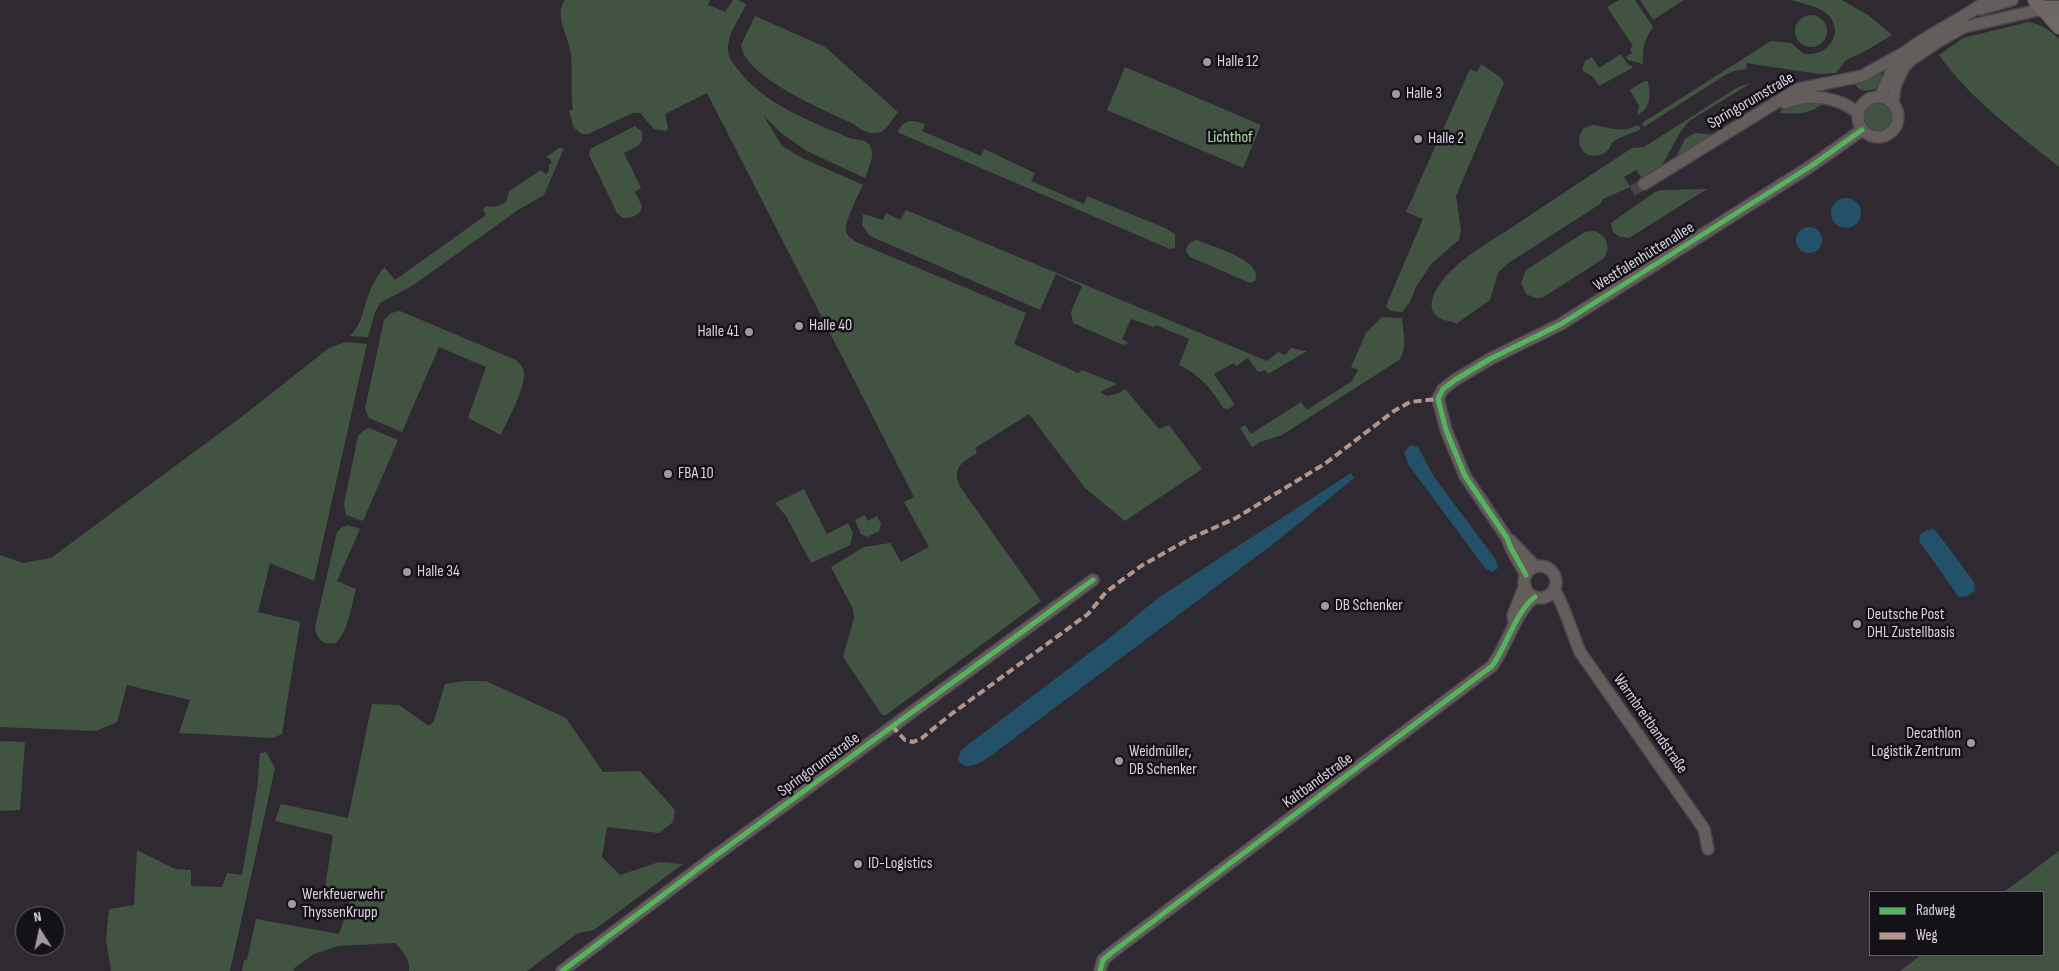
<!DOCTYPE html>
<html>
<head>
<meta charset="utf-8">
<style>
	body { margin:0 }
	#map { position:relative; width:2059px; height:971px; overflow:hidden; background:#2f2a32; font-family:"Sofia Sans Condensed",sans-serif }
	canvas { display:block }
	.legend { position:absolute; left:1869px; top:891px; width:175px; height:65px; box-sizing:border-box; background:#151118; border:1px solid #645f68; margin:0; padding:6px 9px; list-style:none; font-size:15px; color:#dad5df }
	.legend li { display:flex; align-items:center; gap:10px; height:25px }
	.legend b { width:25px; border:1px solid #645f68 }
	.north { position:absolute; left:15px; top:906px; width:50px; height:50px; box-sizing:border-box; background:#151118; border:1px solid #645f68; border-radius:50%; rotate:350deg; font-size:14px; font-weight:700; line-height:20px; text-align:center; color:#dad5df }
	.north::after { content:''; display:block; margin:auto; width:18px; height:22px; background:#9e99a2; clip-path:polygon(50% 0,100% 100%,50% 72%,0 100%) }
</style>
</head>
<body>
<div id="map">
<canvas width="2059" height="971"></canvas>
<ul class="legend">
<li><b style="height:6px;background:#56b35d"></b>Radweg</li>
<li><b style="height:6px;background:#b2968c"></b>Weg</li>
</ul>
<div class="north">N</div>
</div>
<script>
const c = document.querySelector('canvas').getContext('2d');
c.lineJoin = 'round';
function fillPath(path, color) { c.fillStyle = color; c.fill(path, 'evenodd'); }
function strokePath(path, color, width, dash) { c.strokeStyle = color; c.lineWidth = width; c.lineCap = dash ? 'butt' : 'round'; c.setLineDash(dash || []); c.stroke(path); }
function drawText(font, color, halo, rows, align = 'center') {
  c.font = font + ' "Sofia Sans Condensed",sans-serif'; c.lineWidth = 5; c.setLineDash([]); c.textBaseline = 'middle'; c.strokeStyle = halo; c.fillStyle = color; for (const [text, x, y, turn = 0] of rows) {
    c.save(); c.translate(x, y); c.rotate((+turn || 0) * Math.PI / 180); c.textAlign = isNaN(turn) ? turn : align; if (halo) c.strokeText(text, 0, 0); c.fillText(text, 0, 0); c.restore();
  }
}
const green = new Path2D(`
	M565,0H710L708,5L725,12L733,0H738L746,4C740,18 727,35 728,50C728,57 732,62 736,67C763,105 811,121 852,139C880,139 873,160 865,178L807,151L781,133L763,115L782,146L804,159L863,185C858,196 845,220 846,231C847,236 852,239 856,242L1026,313L1014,344L1078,373L1082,370L1117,384L1100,392L1107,396L1119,393L1125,389L1159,429L1169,425L1202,469L1125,521L1085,488L1029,414L975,448L977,453C961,463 951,468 961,488L1041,601L886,715H882L843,657L854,618L853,609L831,567L864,547L890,543L901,562L929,547L904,502L914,497L707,93L665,114L668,129L666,131L654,129L640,113H633L588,134H582L574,128L569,111L573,109C570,90 573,75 571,56C570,38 553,16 565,0Z
	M1619,0H1635L1653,27C1644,40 1642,48 1643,64L1628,60L1626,57L1632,53L1630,49L1633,46L1607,7Z
	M1640,0H1684L1653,20Z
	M1791,0H1842L1868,15L1892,35L1867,50L1846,60L1836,73L1819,74L1746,63L1747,69L1734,71L1727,74L1644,127L1642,123L1771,41L1791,43L1804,54C1820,55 1830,49 1835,34C1836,8 1810,6 1791,0Z
	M1795 31a16 16 0 1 1 32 0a16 16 0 1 1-32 0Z
	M755,16L825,47L898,112C893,118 890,125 885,129C876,138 861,131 854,124C826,111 744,77 741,45Z
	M2028,22C2041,24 2050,30 2059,39V167C2017,133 1970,99 1939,55L1963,38Z
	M1621,54L1628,65L1632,66V68L1599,86L1593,77L1582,70L1585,61L1592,57L1599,68Z
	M1481,64L1500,77L1504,83L1456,196L1461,230L1459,240L1431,264L1416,287L1410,302L1402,312L1391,311L1386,306L1423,219L1406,212L1470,69L1477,72Z
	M1125,67L1261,125L1243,168L1107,110Z
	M1878,70L1884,78L1876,89L1864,91L1858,88L1854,83Z
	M1644,81H1648C1650,95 1652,108 1637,115L1639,106L1630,90Z
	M1751,83L1689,121L1681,131L1661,167L1644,181L1636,170L1624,177L1630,187L1603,199L1600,204L1507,264L1498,273L1490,300L1456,324L1454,322C1421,318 1430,295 1446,276C1464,256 1491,241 1514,226C1553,200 1592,174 1632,148L1644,147L1738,87Z
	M1863 116a15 15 0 1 1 30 0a15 15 0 1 1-30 0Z
	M1796,101L1824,102C1811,115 1796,114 1780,113L1781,110Z
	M908,121H914L925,124L922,131L981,156L984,149L1035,173L1031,181L1084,204L1087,196L1165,228L1175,234V248L1170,249L897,132L902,125Z
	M1593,125C1609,127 1622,134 1638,125L1641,129C1632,134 1624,135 1616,140C1611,142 1612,144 1609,149C1602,158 1584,159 1580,146C1578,139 1580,133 1584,128Z
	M635,126L642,132V141L638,146L624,153L641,188L635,192L642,206C640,216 632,218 623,218L617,213L589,155L590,149Z
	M1695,133L1715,135L1675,159L1685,139Z
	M559,148H564L544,195L518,210L412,286L380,303L375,312L368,337L350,336C363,322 362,312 368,296C372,285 377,276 384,267L395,280L486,215L483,210L486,206C494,208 499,206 506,202L509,191L541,170L545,174L549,172V165L552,162L549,158L546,157Z
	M1707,189L1629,238L1620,237L1613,232L1611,223L1655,192L1661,190Z
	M906,210L1267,361L1278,352L1285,355L1291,348L1307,351L1268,374L1265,370L1258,372L1248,358L1236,366L1234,363L1214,374L1235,405L1228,409L1223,408C1211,388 1200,375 1179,365L1189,339L1156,325L1154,327L1131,319L1122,339L1129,343L1123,345L1073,323L1071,312L1082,286L1056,274L1040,310L870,236L862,225L863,214L883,220L886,213L900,220Z
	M1594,231C1607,235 1612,248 1603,259L1542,298H1535L1526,294L1521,283L1526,270L1585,232Z
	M1197,240C1211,246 1265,261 1255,281L1250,283L1190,257L1186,251C1187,244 1190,242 1197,240Z
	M400,311L516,360C520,364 524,368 524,374C525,390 507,420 501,435L468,418L486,367L439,347L402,432L369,418L365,409L384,320L391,313Z
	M1382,317L1402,318C1403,332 1408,348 1399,360L1282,435L1260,442L1253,447L1251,446L1240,428L1245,425L1251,434L1301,402L1307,410L1352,381L1358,370L1351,367L1366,333Z
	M345,342L367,344L314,581L270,563L258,612L300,622L282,734L273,738L179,733L190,700L127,685L117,722L96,731L0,727V555L23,563L51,558L244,415L329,348Z
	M369,428L398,440L363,521L346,515L344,504L358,436L364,430Z
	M804,489L827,534L848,523L853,533L850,545L811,563L786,516L775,503Z
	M865,515L868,521L877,516L881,524L879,531L867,537L861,534L855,520Z
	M348,525L360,529L337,581L356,589C351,607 349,629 336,643C323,645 317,640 315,627L337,532L341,528Z
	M463,681H486L566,718L603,772L640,771L675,810L673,822L659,833L607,827L602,857L620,875L659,862L683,864L594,930L578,933L527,971H409C410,959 403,951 395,943L338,946L314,954L293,969L294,971H242L244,960H247L256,919L339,934L353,893L325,888L333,835L275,821L281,804L348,818L372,704L399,705L429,726L434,721L445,684Z
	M0,741L25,742L20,810L0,811Z
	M266,752L275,768L230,971H111L106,939L109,909L134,905L137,850L175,869L191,870V886L222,887L227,873L242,875L257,789L260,753Z
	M2059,851V971H1900L1921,955H2043V892H2004Z`);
const water = new Path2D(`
	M1831 213a15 15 0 1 1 30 0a15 15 0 1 1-30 0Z
	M1796 240a13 13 0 1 1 26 0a13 13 0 1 1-26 0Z
	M1410,445L1418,447L1434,477L1496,560L1498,568L1492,572L1485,568L1408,464L1404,452Z
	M1351,473L1354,478L1277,541L1005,745C994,753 967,778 958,759L961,750L1112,636L1158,598Z
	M1933,529L1936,531L1974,582L1975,591L1967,596L1959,597L1919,541L1920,534L1927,530Z`);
const minorTunnel = new Path2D(`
	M1632,191L1644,184`);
const minor = new Path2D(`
	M1980,9L2012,0
	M1858 117a20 20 0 1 1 40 0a20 20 0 1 1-40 0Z
	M1880,97C1887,81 1894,62 1908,50C1933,31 1963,19 1988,0
	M1785,103C1809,93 1837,96 1858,113
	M1893,104L1895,86L1904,67L1911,60L1939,41L1964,27L2043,9
	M1644,184L1798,89L1862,76L1907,51
	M1510,540L1536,567
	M1524 582a16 16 0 1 1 32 0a16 16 0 1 1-32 0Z
	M1526,575L1511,548L1507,538L1465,476L1446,430L1438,399L1443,389L1455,380L1490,359L1561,324L1811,166L1862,130
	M1554,589C1566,609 1571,631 1580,652L1704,829L1708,849
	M1514,624L1513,615L1525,585
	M562,971L715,856L1093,580
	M1100,971L1103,960L1111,953L1492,666C1507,646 1515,612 1535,597`);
const major = new Path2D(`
	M2035,0L2059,27`);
const highway = new Path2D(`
	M2043,9H2059`);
const quiet = new Path2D(`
	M892,726L905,740L913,742L922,738L950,715L1088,614L1106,592L1141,566L1189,539L1236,518L1326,463L1394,411L1410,402L1438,399`);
const cycleway = new Path2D(`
	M1526,575L1511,548L1507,538L1465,476L1446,430L1438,399L1443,389L1455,380L1490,359L1561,324L1811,166L1862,130
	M562,971L715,856L1093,580
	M1100,971L1103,960L1111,953L1492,666C1507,646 1515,612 1535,597`);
const markers = [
	[1207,62,5,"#9e99a2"],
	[1396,94,5,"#9e99a2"],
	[1418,139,5,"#9e99a2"],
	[799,326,5,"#9e99a2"],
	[749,332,5,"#9e99a2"],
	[668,474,5,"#9e99a2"],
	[407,572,5,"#9e99a2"],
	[1325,606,5,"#9e99a2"],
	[1857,624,5,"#9e99a2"],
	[1971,743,5,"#9e99a2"],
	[1119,761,5,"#9e99a2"],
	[858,864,5,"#9e99a2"],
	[292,904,5,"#9e99a2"]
];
const poiNames = [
	["Halle 12",1217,62],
	["Halle 3",1406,94],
	["Halle 2",1428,139],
	["Halle 40",809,326],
	["Halle 41",739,332,"right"],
	["FBA 10",678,474],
	["Halle 34",417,572],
	["DB Schenker",1335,606],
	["Deutsche Post",1867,615],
	["DHL Zustellbasis",1867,633],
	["Decathlon",1961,734,"right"],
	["Logistik Zentrum",1961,752,"right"],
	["Weidmüller,",1129,752],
	["DB Schenker",1129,770],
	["ID-Logistics",868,864],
	["Werkfeuerwehr",302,895],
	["ThyssenKrupp",302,913]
];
const streetNames = [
	["Springorumstraße",1751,101,-30],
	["Westfalenhüttenallee",1644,257,-32],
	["Warmbreitbandstraße",1650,724,55],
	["Springorumstraße",819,765,-36],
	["Kaltbandstraße",1318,781,-36]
];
const parkNames = [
	["Lichthof",1230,138]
];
fillPath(green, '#415441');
fillPath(water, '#24516a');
strokePath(minorTunnel, '#49444c', 11, [11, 5.5]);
strokePath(minor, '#4a464d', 14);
strokePath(major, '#4a464d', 16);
strokePath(highway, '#4a464d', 19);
strokePath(minor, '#635d5b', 11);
strokePath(major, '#706863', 14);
strokePath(highway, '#6d6662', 16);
strokePath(quiet, '#b2968c', 4, [8, 4]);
strokePath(cycleway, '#56b35d', 5);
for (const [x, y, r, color] of markers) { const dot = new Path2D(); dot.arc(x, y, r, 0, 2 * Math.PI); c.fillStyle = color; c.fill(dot); strokePath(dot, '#151118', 2); }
drawText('16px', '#dad5df', '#151118', poiNames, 'left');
drawText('16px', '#dad5df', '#151118', streetNames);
drawText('16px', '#ace5aa', '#151118', parkNames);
</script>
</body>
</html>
